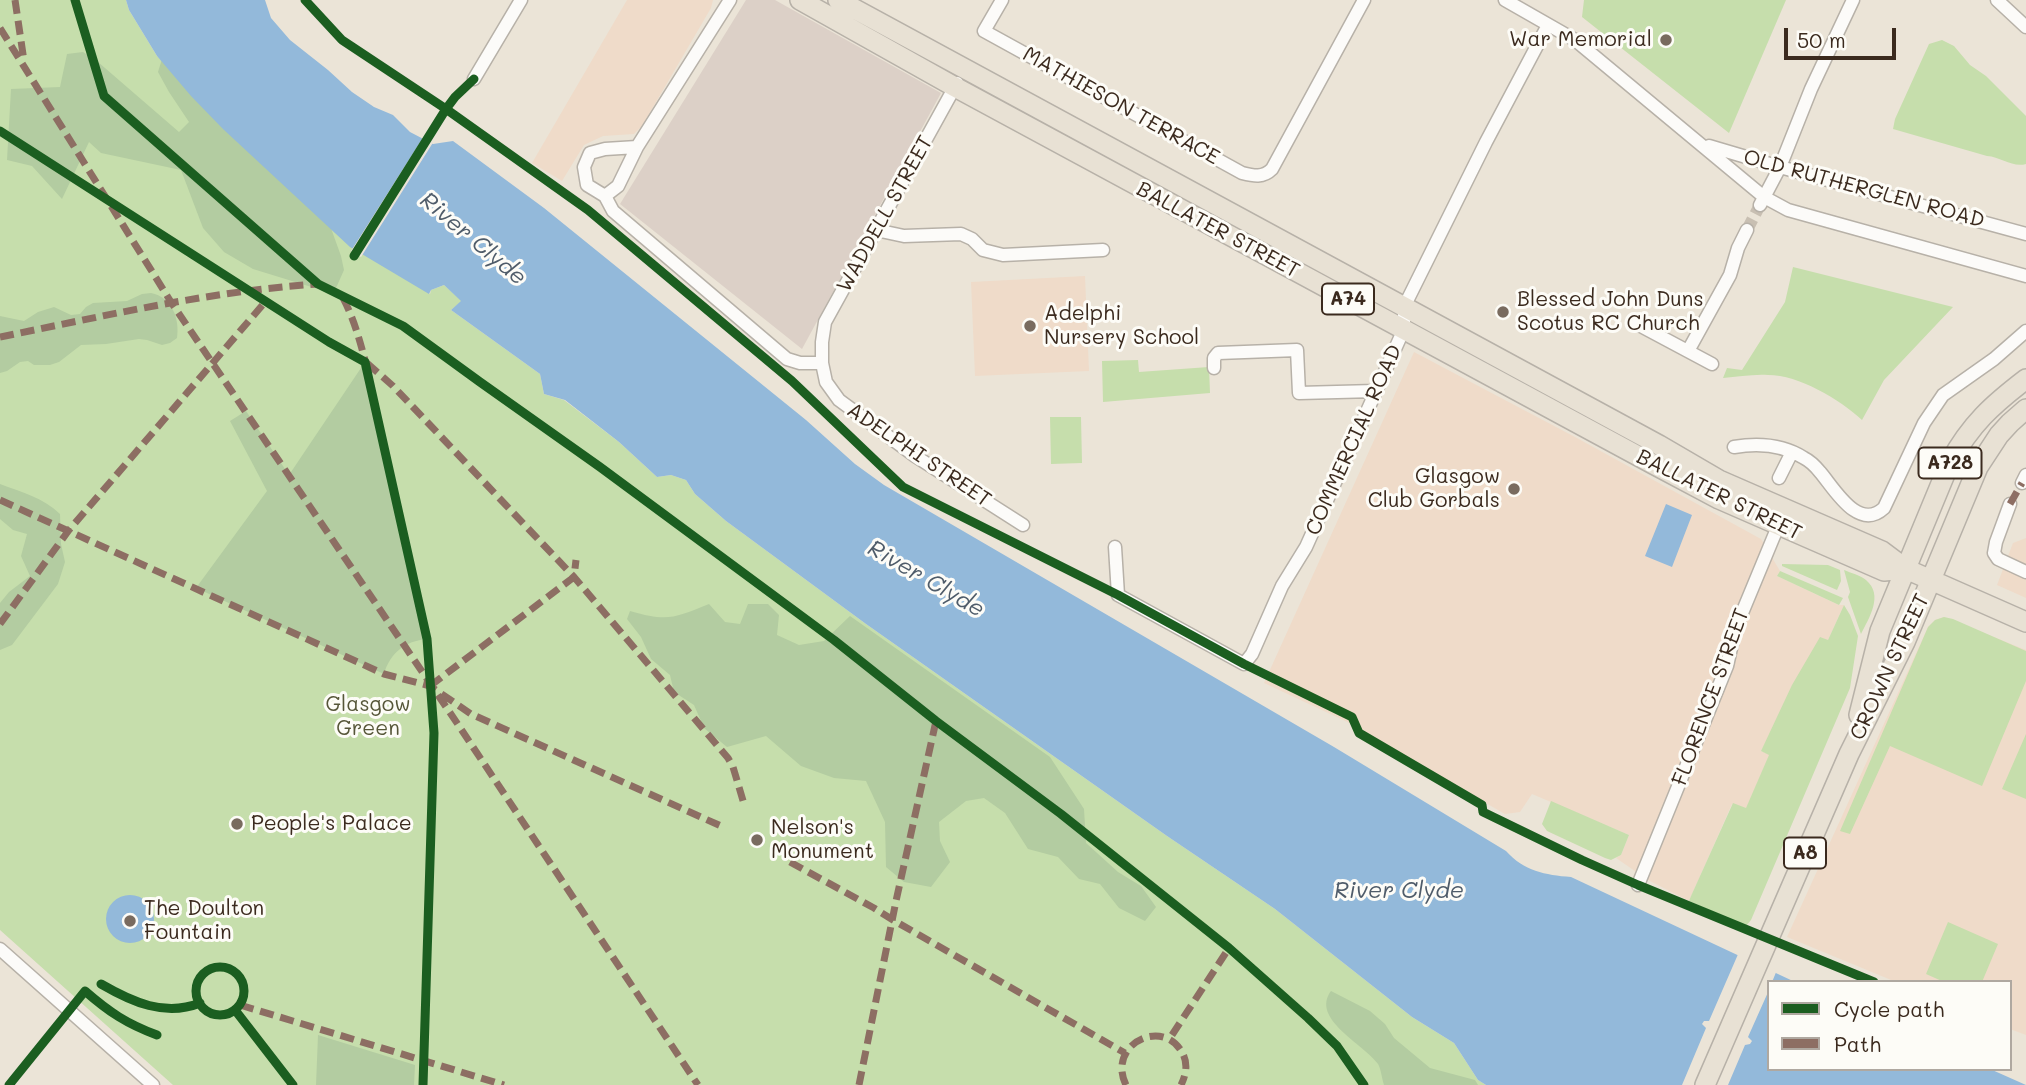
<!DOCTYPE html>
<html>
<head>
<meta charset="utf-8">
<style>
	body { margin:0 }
	#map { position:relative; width:2026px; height:1085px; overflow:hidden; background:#ebe4d7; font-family:Mali,sans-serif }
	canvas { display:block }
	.legend { position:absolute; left:1767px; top:980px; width:245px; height:91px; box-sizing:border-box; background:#fdfcf7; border:2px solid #afa8a0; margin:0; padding:9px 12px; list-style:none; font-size:21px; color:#3b2a1e }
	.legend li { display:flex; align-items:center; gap:14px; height:35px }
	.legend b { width:35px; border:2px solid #afa8a0 }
	.scale { position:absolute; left:1784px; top:28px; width:112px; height:32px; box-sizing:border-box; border:4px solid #3b2a1e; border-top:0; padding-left:9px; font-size:21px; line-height:24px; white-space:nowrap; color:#3b2a1e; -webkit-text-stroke:5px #fdfcf7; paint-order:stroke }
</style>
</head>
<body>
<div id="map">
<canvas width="2026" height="1085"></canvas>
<ul class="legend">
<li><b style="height:9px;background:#1b5e20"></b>Cycle path</li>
<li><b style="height:9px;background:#8d6e63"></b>Path</li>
</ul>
<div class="scale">50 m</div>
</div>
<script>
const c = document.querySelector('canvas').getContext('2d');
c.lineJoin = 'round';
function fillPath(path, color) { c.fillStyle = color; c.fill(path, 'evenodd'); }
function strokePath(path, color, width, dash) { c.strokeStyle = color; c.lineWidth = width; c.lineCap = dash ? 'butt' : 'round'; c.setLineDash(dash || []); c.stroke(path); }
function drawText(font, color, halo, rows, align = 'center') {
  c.font = font + ' Mali,sans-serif'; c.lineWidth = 6; c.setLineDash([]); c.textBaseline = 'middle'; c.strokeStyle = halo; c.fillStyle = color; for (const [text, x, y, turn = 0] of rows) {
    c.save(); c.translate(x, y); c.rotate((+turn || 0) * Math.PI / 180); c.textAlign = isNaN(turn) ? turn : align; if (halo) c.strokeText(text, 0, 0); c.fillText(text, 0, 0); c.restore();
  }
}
const built = new Path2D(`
	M627,0H713L711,8L642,126L634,134L603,136L584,145L562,181L532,163Z
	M1085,276L1089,371L975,376L971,282Z
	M1414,352L1575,437L1761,539L1780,571L1777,576L1839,605H1844L1828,640L1761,751L1770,754L1746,809L1732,804L1689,901L1648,880L1616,858L1621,855L1629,835L1532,794L1520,812L1505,814L1363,733L1358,727L1264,683Z
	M2026,538V598L1997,585L2013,543Z
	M1944,617L2026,650V1035L2010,1029V982H1896L1787,937L1928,627L1935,620Z`);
const industrial = new Path2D(`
	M746,0H775L941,93L802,349L620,204Z`);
const green = new Path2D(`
	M0,0H126L129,10L157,56L430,294L431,290L444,285L462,301L451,310L540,374L544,394L564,400L619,442L657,477L671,475L686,480L695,494L726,521L866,624L1167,836L1275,909L1412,1017L1454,1043L1478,1080L1486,1085H173L0,930Z
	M1584,0H1786L1729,133L1582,17Z
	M1942,40L1954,46L1970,65L1986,76L2026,116V164C2013,168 2001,157 1987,156L1893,129L1895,119L1929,44Z
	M1793,267L1953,307L1884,380L1862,420C1839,399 1799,375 1768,375C1753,374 1738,377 1723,378L1727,368L1742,370L1785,302Z
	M1138,360L1139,372L1209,367L1210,393L1103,402L1102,361Z
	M1050,417H1081L1082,463L1051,464Z
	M1782,564L1828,565L1840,570L1841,581L1837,590L1782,566Z
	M1844,570C1851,573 1860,575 1866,580C1884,595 1869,618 1861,634L1848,597L1850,592Z
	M1780,571L1843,598L1839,605L1777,576Z
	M1844,605L1850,615L1858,636L1850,688L1751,920L1746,926L1689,901L1691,896L1733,803L1746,808L1769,755L1761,751L1792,685L1820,637L1828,640Z
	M1944,617L1953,619L2026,651V681L1982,786L1890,746L1850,834L1840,831L1928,627L1935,620Z
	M2026,734V799L2002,789Z
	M1551,801L1629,835L1621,855L1611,860L1605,858L1547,831L1542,824Z
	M1948,922L1998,944L1982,982H1944L1926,974Z`);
const forest = new Path2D(`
	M83,52L98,62L179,132L189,122L169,92L158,72L162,59L328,220L341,256L344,270L336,288L318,289L253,269L224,252L203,228L181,170L101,153L89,142L62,199L32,166L7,160L11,89L60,87L67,54Z
	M151,293C172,297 180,319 177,338L170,343L162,345L147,340L139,339L106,344L81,345L59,362L50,365H34L28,361L20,362L7,371L0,373V316L24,321L38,312L54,307L71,315L80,314L86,307L93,303L127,301L142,294Z
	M365,362L427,639C405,641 390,653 384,674L196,588L267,491L230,421L246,411L289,475Z
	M0,484C21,492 44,498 60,514L61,544L65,562L58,584L12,645L0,650V603L9,592L30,576L21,556L27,534L13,530L0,519Z
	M709,604L725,622L740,624L748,604H768L779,615L777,635L799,645L824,641L850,616L1050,757L1084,809L1086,843L1118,872L1141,886L1156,907L1145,921L1119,908L1100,884L1079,879L1058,857L1028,849L1005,813L984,798L966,801L939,822L940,841L950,862L931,887L904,882L886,867L885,822L866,781L834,778L801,766L766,736L727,747L704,728L694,705L674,692L670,675L651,659L641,637L627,619L630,611C668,622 674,618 709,604Z
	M1331,991L1370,1011L1385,1024L1394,1038L1430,1068L1475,1080L1478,1085H1384C1382,1079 1381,1069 1378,1064C1364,1044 1310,1019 1331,991Z
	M318,1035L415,1065L414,1085H316Z`);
const water = new Path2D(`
	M126,0H265L271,18L290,40L328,70L352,92L374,107L393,115L410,132L433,144L453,141L544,208L806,420L855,464L884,485L1334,747L1506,851C1524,871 1545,875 1571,877L1795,982H1769V1069H1990L2026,1085H1486L1478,1080L1454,1043L1412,1017L1275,909L1167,836L866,624L726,521L695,494L686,480L671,475L657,477L619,442L565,400L544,394L540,374L451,310L461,301L444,285L431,290L429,294L350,247L223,129L191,96L157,56L129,10Z
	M1666,504L1692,515L1672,567L1645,556Z
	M106 919a24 24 0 1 1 48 0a24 24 0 1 1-48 0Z`);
const pier = new Path2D(`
	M424,136L434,141L361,257L351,251Z
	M1739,952L1777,970L1772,982H1769V990L1748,1037L1752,1041L1750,1044L1745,1045L1728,1085H1682L1706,1028L1702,1024L1704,1021H1709Z`);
const minorTunnel = new Path2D(`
	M1747,230L1760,205`);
const minor = new Path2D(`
	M1002,0L984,31L1242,173C1254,176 1263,178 1272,169L1364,0
	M1505,0L1575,40L1764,197L1788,210L2026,276
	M1997,0L2026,27
	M474,79L521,0
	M1709,146L1780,167L2026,234
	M637,147L605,149L590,153L584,167L587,185L605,196L618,186L637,147L730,0
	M605,196L613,211L787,359L800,363H822L826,382L839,400L915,456L1023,525
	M1760,205L1780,167L1811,89L1853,0
	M876,230L904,236L961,234L972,239L983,250L1003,255L1103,250
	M1637,324L1712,364
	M1688,351L1730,275L1738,248L1747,230
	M822,363V342L825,322L957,83
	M1214,368V358L1218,353L1297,350L1299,393L1375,391
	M1734,447C1758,443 1782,444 1804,458C1810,461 1816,467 1820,472C1834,488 1858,532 1884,508L1924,423L1943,395L1994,359L2026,331
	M1779,478L1792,452
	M2022,483L2026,475
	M2010,504L1996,542L1994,553L1998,559L2026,572
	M1115,547L1118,595L1244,664L1252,654L1282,586L1306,547L1404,329V307L1486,142L1548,25
	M1638,885L1727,666L1735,630L1781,519
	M0,949L153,1085`);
const primary = new Path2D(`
	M800,0L955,87L1653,464L1719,499L1884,571L1906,569
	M838,0L1659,445L1719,480L1882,551L1906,569L2026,622
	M1859,715L1880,631L1950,462C1971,424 1992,405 2026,379
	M1705,1085L1849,754L1905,642L1978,467L1999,435L2010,423L2026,409`);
const quiet = new Path2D(`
	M15,0L24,61
	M0,28L171,302L459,726L698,1085
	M343,298C354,319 360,341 366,364
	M0,337C105,316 210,291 318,284
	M367,363L393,386L574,577L728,758L733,767L744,804
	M0,500L384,674L430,686L471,714L721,826
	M2010,504L2022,483
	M0,624L69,530L266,301
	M430,686L574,577L576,560
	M790,862L874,908L893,920L1125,1053
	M240,1005L504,1085
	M1172,1035L1229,948
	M859,1085L896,901L936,721
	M1126,1085C1106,1044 1164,1016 1183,1054C1188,1064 1186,1075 1181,1085`);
const cycleway = new Path2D(`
	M75,0L104,96L318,284L403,326L480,382L600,467L834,640L936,721L1061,814L1229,948L1308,1018L1337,1046L1364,1085
	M305,0L342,40L446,109L588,210L792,381L903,487L1118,595L1244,664L1352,717L1359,733L1482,805L1483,812L1582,860L1638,885L1874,982
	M0,131L329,342L365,362L427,639L434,733L423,1085
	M354,256L446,109L455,97L474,79
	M196 991a24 24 0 1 1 48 0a24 24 0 1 1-48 0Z
	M101,984C132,1002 165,1017 200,1003
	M235,1010L293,1085
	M9,1085L85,991C109,1012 127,1024 157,1035`);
const markers = [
	[1666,40,7,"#796b5f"],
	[1503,312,7,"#796b5f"],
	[1030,326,7,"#796b5f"],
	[1514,489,7,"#796b5f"],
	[237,824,7,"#796b5f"],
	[757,840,7,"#796b5f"],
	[130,921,7,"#796b5f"]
];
const shields = [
	[1348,299,52],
	[1950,463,63],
	[1805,853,42]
];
const shieldNames = [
	["A74",1348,299],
	["A728",1950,463],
	["A8",1805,853]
];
const poiNames = [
	["War Memorial",1652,40,"right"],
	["Blessed John Duns",1517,300],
	["Scotus RC Church",1517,324],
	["Adelphi",1044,314],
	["Nursery School",1044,338],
	["Glasgow",1500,477,"right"],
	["Club Gorbals",1500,501,"right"],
	["People's Palace",251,824],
	["Nelson's",771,828],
	["Monument",771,852],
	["The Doulton",144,909],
	["Fountain",144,933]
];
const streetNames = [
	["MATHIESON TERRACE",1121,106,29],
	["OLD RUTHERGLEN ROAD",1864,189,15],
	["WADDELL STREET",885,214,-61],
	["BALLATER STREET",1218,230,28],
	["COMMERCIAL ROAD",1354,440,-66],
	["ADELPHI STREET",919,455,34],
	["BALLATER STREET",1719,495,26],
	["CROWN STREET",1890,667,-65],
	["FLORENCE STREET",1711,697,-70]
];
const parkNames = [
	["Glasgow",368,705],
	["Green",368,729]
];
const waterNames = [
	["River Clyde",473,239,40],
	["River Clyde",926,579,30],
	["River Clyde",1399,891]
];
fillPath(built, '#efdbc9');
fillPath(industrial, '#dcd0c7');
fillPath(green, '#c6deac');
fillPath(forest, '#b3cca1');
fillPath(water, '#93b9da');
fillPath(pier, '#ebe4d7');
strokePath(minorTunnel, '#c8bfb2', 12, [12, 6]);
strokePath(minor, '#b7b1a8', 15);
strokePath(primary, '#b7b1a8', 22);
strokePath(minor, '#fcfbf9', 12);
strokePath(primary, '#e8e1d4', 19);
strokePath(quiet, '#8d6e63', 7, [14, 7]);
strokePath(cycleway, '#1b5e20', 9);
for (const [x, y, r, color] of markers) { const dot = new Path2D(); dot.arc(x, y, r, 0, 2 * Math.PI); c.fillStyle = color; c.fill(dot); strokePath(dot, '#fdfcf7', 2.5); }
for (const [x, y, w] of shields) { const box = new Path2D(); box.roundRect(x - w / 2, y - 15.5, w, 31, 5); c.fillStyle = '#fdfcf7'; c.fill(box); strokePath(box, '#3b2a1e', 2); }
drawText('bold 19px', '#3b2a1e', null, shieldNames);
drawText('21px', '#3b2a1e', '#fdfcf7', poiNames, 'left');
drawText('21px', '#3b2a1e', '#fdfcf7', streetNames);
drawText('21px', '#565638', '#fdfcf7', parkNames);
drawText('italic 23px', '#4f5c6a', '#fdfcf7', waterNames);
</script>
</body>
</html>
